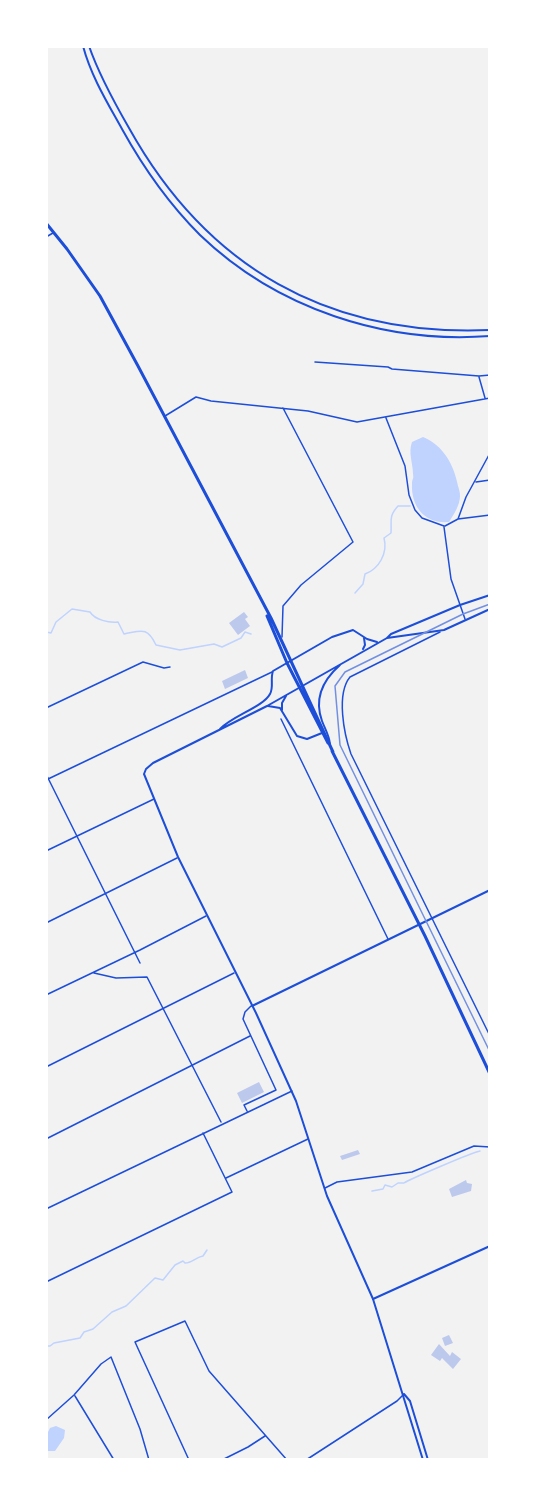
<!DOCTYPE html>
<html>
<head>
<meta charset="utf-8">
<style>
	body { margin:0 }
	#map { position:relative; width:536px; height:1506px; overflow:hidden; background:#f2f2f2; font-family:"Fira Sans Condensed",sans-serif }
	canvas { display:block }
	.frame { position:absolute; inset:0; border:48px solid #fff; pointer-events:none }
</style>
</head>
<body>
<div id="map">
<canvas width="536" height="1506"></canvas>
<div class="frame"></div>
</div>
<script>
const c = document.querySelector('canvas').getContext('2d');
c.lineJoin = 'round';
function fillPath(path, color) { c.fillStyle = color; c.fill(path, 'evenodd'); }
function strokePath(path, color, width, dash) { c.strokeStyle = color; c.lineWidth = width; c.lineCap = dash ? 'butt' : 'round'; c.setLineDash(dash || []); c.stroke(path); }
const water = new Path2D(`
	M423,437C444,446 454,465 458,486C459,489 460,492 460,496C460,505 454,514 449,522C425,524 411,507 412,484C412,478 414,480 413,474C413,463 408,453 412,442Z
	M56,1426L65,1430L64,1438L55,1451H48L47,1449V1434L50,1428Z`);
const stream = new Path2D(`
	M355,593L363,584L365,574C379,569 388,553 384,538L391,533C392,521 388,517 398,506H410
	M46,632L51,633L56,622L72,609L90,612C95,620 109,623 118,622L124,634C141,631 147,626 156,645L180,650L214,644L222,647L241,638L245,632L251,634
	M372,1191L383,1189L385,1185L392,1187L398,1183H404C408,1180 473,1152 480,1151
	M46,1346H50L54,1343L80,1338L84,1332L93,1329L112,1312L126,1306L155,1278L163,1280L175,1265L183,1261L185,1263C192,1263 196,1257 203,1256L207,1250`);
const building = new Path2D(`
	M244,612L248,617L245,619L250,626L238,635L229,623Z
	M245,670L248,678L225,689L222,681Z
	M259,1082L264,1092L242,1103L237,1093Z
	M358,1150L360,1154L342,1160L340,1156Z
	M466,1180L467,1183L472,1184L471,1191L452,1197L449,1189Z
	M449,1335L453,1343L445,1346L442,1338Z
	M439,1344L450,1356L452,1352L461,1359L453,1369L442,1358L440,1361L431,1355Z`);
const minor = new Path2D(`
	M46,237L53,233
	M315,362L388,367L392,369L479,376L490,375
	M479,377L485,398
	M165,416L196,397L211,401L308,411L357,422L490,398
	M386,418L405,466L409,495L415,510L422,518L444,526
	M476,482L490,480
	M458,519L466,497L490,453
	M445,526L458,519L490,515
	M444,527L451,579L465,619
	M440,632L350,677C336,694 344,734 351,754L490,1036
	M282,637L283,606L301,585L353,542L283,408
	M46,708L143,662L164,668L170,667
	M281,719L388,939
	M46,774L140,963
	M46,780L272,672
	M46,851L154,799
	M46,923L177,858
	M94,973L116,978L147,977L221,1122
	M46,995L140,950L206,916
	M46,1067L234,973
	M247,1111L244,1105L276,1090L243,1019L245,1012L251,1006
	M46,1139L250,1036
	M226,1178L308,1139
	M325,1188L337,1182L412,1172L474,1146L490,1147
	M46,1209L292,1091
	M46,1282L232,1192L203,1133
	M75,1396L114,1460
	M46,1420L74,1395L101,1364L111,1357L140,1429L149,1460
	M189,1460L135,1342L185,1321L209,1371L287,1460
	M222,1460L248,1447L265,1436
	M306,1460L397,1401L403,1395`);
const tertiary = new Path2D(`
	M373,1299L490,1246`);
const secondary = new Path2D(`
	M83,46C91,76 107,102 122,129C143,167 169,204 200,235C277,309 385,344 490,336
	M89,46C99,75 114,102 129,128C207,268 329,337 490,330
	M387,638L444,630L490,609
	M363,649L365,645L364,638
	M268,706L280,708L297,736L307,739L322,733
	M282,710V703L286,696
	M220,729C232,716 263,707 270,694C274,687 270,679 273,671L332,637L353,630L367,639L377,642
	M330,744C329,735 325,729 322,721C314,699 323,680 340,665
	M252,1006L490,890
	M404,1394L410,1401L428,1460
	M423,1460L373,1299L327,1196L296,1101L256,1013L178,857L144,774L146,769L153,763L267,706L387,638L391,634L460,605L490,595`);
const primary = new Path2D(`
	M46,223L67,249L100,296L138,366L271,618L333,752
	M267,616L287,663L328,743
	M332,751L425,936L490,1074`);
const tram = new Path2D(`
	M490,604L463,614L345,672L335,686L340,745L490,1052`);
fillPath(water, '#bfd3fe');
strokePath(stream, '#bfd3fe', 1.5);
fillPath(building, '#bdc9ec');
strokePath(minor, '#1d4ed8', 1.5);
strokePath(tertiary, '#1d4ed8', 2);
strokePath(secondary, '#1d4ed8', 2);
strokePath(primary, '#1d4ed8', 3);
strokePath(tram, '#7290e2', 1.5);
</script>
</body>
</html>
